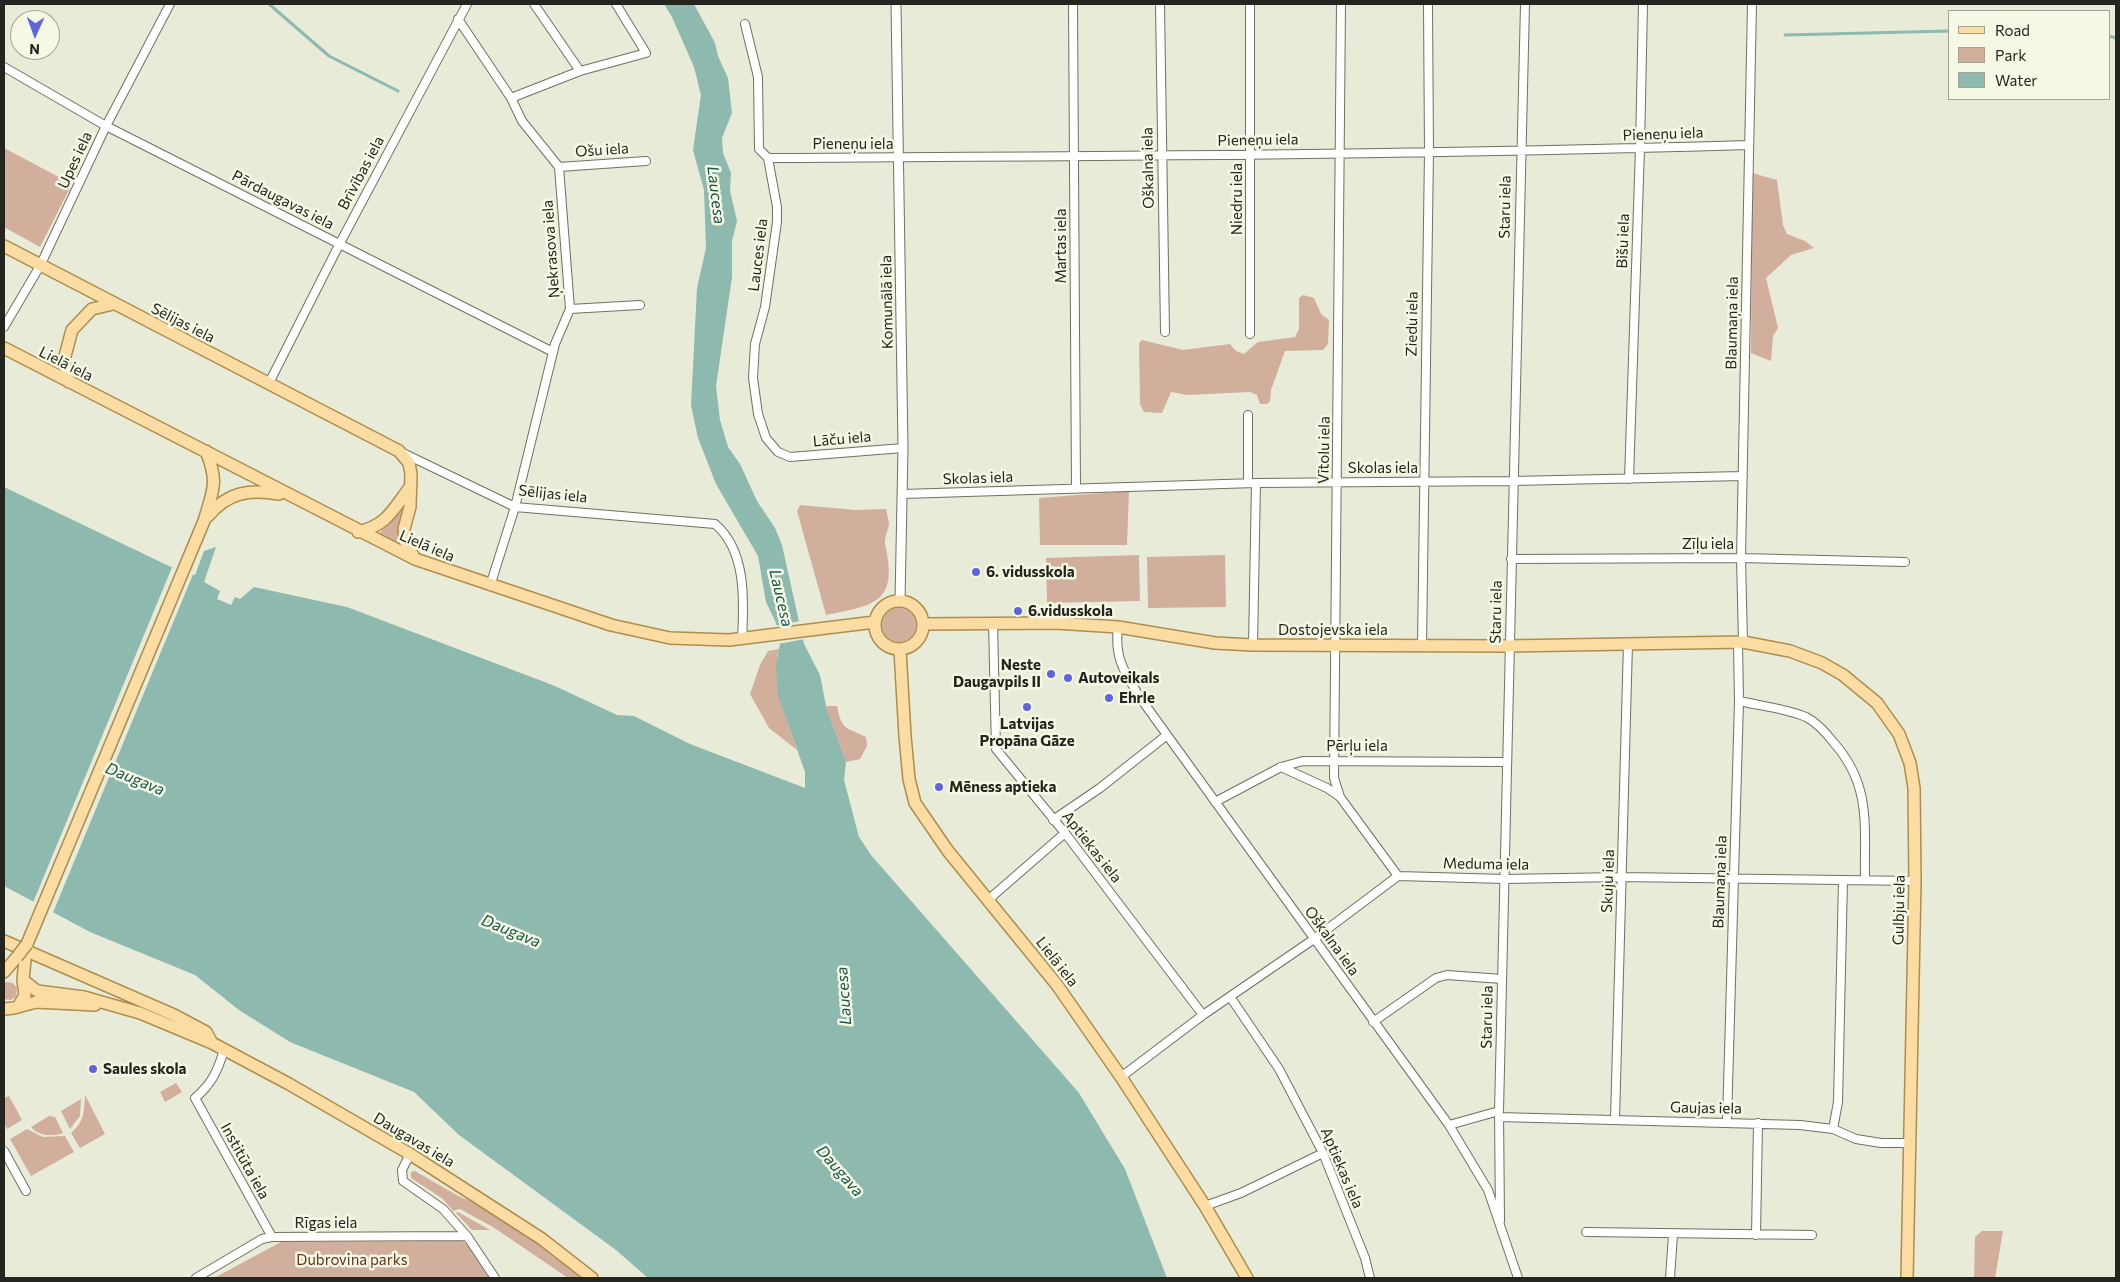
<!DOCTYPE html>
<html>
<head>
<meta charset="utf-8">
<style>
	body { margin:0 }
	#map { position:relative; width:2120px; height:1282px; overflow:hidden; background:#e8ebd7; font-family:Commissioner,sans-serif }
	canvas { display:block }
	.frame { position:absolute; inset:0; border:5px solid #24251e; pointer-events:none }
	.legend { position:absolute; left:1948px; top:10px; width:162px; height:90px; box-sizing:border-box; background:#f5f8e4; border:1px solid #a1a495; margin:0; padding:6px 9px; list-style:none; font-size:15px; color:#24251e }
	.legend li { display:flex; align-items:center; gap:10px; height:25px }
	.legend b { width:25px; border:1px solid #a1a495 }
	.north { position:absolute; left:10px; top:10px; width:50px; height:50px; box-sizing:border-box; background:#f5f8e4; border:1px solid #a1a495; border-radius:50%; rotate:182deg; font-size:14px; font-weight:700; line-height:20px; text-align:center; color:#24251e }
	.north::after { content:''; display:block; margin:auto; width:18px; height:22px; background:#5e65dd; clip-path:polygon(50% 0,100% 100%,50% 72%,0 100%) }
</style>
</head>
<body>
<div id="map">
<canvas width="2120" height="1282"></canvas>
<div class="frame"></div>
<ul class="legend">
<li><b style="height:6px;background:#fbdda4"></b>Road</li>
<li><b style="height:14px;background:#d2ae9d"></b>Park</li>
<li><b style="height:14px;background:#8db9af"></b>Water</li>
</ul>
<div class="north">N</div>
</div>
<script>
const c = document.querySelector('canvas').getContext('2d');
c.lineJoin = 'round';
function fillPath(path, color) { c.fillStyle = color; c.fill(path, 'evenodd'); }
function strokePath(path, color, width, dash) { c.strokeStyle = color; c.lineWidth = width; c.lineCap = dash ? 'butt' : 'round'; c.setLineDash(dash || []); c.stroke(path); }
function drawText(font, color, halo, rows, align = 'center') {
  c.font = font + ' Commissioner,sans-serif'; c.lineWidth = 5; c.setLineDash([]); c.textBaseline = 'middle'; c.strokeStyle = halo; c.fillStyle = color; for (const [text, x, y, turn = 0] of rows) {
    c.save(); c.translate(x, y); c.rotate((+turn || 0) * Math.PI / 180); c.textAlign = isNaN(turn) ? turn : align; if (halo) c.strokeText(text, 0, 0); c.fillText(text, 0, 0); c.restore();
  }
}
const green = new Path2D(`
	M4,148L72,184L40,247L4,227Z
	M1752,173L1777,180L1783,225L1787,234L1805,241L1814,248L1791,255L1766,278L1778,328L1773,336L1771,361L1751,353Z
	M1303,295L1314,298L1321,314L1329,320L1328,344L1323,350L1285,351L1271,390L1270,401L1267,404H1260L1257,395L1250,392L1188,395L1171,392L1162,413L1144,412L1140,404L1139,343L1142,340L1183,350L1230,344L1236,351L1244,354L1258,342L1295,337L1299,329V298Z
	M1129,491L1127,545H1040L1039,498Z
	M404,504H405L399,524L397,544L379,534Z
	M800,505L855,510L886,509C887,514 889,520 889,524C888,530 884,538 885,544C898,602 877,605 826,615L797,511Z
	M1139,555L1140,601L1047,603L1046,558Z
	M1225,555L1226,607L1148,608L1147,557Z
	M882 625a17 17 0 1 1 34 0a17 17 0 1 1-34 0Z
	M779,649L777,656L781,704L797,750L769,728L750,694L760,665L768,651Z
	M826,706H837C842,732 847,727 866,737L867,746L860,759L846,762Z
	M7,982L13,983L17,988L16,997L11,1000L4,999V983Z
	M176,1083L182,1092L165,1102L160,1092Z
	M85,1095L105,1134L80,1148L71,1133C85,1121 84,1111 85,1095Z
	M9,1096L22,1120L7,1129L4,1123V1098Z
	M81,1099L80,1116L70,1129L61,1111Z
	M49,1116L55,1117L63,1133C53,1137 38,1136 31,1127Z
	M27,1129L43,1137L65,1136L74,1152L31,1176L10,1139Z
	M415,1171L460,1197L482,1205L524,1233L584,1278H568L493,1227L460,1209L453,1211L443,1199L411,1178V1172Z
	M458,1212L490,1230H472L456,1213Z
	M1982,1231H2003L1995,1278H1974L1975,1237Z
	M462,1241L467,1244L489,1278H214L281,1242Z`);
const water = new Path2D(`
	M664,4H694L715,43L718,56L728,78L732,113L722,138L723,153L731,173L730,191L737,221L732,241V277L716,386L720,420L728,447L740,464L757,501L775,528L782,545L804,644L820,675L826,706L846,762L844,780L859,837L871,855L1079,1093L1125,1169L1167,1278H648L616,1250L459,1135L414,1092L290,1042L239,1010L195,975L90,932L4,886V487L171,567L195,575L204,551L216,547L204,582L220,591L217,599L231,605L235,597L240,599L254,587L347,607L555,686L617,715L634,716L690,744L805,788V772L778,696L776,664L780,644L776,623L766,602L758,556L716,484L698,438L691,405L697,288L706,248L704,190L693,150L701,95L694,67L672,17Z`);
const pier = new Path2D(`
	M173,565L194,572L52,915L32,905Z
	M800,621L805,639L778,644L774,626Z`);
const stream = new Path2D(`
	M269,4L329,56L398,91
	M1785,35L1949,31
	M2109,36L2116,38`);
const minor = new Path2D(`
	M534,4L580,71
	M1073,4L1076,489
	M1160,4L1165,332
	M1341,4L1334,778L1340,797L1398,876
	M458,19L511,98L522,121L559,167L570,309L555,344L515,507L490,586
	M745,24L758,77L759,149L768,158L777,207V222L765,307L755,344L753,378L758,414L766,438L778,452L790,457L903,448
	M4,67L106,126L553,352
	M511,98L580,71L646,53L616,4
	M768,158C1095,156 1421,155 1748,145
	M559,167L646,161
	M570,309L640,305
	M4,327L40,266L106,126L170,4
	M1250,334V4
	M269,383L339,245L467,4
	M401,452L515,507L715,524C747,551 744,602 742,640
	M1629,479L1640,148L1643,4
	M1248,483V415
	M903,494L1256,483L1512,481L1743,476
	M1511,559L1741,558L1905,562
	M993,624L996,749L1065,833L1203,1015
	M1118,627C1114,659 1125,673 1141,699L1449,1125L1488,1190L1518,1278
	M1743,642L1741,558L1752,4
	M1253,645L1256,483
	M1422,645L1429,152L1428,4
	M1739,701C1761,706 1785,708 1806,717C1816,722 1827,734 1834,743C1872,786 1864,827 1865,880
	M1281,767L1327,788L1340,797
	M1215,802L1281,767L1303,761L1507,762
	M1053,820L1100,788L1167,735
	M988,900L1065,833
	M1231,998L1279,1069L1323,1153L1365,1258L1370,1278
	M1373,1022L1436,978L1447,975L1502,979
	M224,1050C218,1070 212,1084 195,1098L272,1237
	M1121,1077L1203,1015L1314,939L1398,876L1505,879L1621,877L1915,881
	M1499,1117L1800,1125L1833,1129L1856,1139L1881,1143H1910
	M1615,1120L1628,643
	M1727,1122L1739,701L1738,643
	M1449,1125L1499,1111
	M1833,1129L1838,1102L1843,881
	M4,1151L26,1191
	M410,1154L402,1170L403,1181L443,1209L467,1236L495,1278
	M1205,1206L1241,1193L1323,1153
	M1500,1221L1499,1111L1525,4
	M1586,1232L1812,1235
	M1756,1235L1758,1123
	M196,1278L262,1239L272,1237L467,1236
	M1670,1278L1673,1235`);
const tertiary = new Path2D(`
	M896,4L903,448L900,601`);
const primary = new Path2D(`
	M4,246L399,451L409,463L411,474L410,507L404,529L405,541L415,559
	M4,348L415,559L611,625L670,638L729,640L875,622
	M69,382L64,360L72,330L92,309L113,304
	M208,516C228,492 249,489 279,494
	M358,532C388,525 393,509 411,486
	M875 625a24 24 0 1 1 48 0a24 24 0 1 1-48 0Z
	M924,624L1056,623L1118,627L1215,643L1253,645L1508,646L1743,642L1790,651L1822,663L1843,675L1877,703L1899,734L1910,763L1914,788L1915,881L1907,1278
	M900,650L905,736L909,779L915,803L948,851L1057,985L1121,1077L1205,1206L1247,1278
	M4,941L174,1015L206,1032L212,1043
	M27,944L204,521C213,490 219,483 206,451
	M4,972L17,957
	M23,980L37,991L84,997L140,1013L212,1043L289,1084L410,1154L542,1239L592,1278
	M18,1007L25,995L23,980L25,960
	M4,1009L14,1008L36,1002L95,1005`);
const primaryBridge = new Path2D(`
	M17,957L27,944`);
const markers = [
	[976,572,5,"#5e65dd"],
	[1018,611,5,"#5e65dd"],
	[1051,674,5,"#5e65dd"],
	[1068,678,5,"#5e65dd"],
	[1109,698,5,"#5e65dd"],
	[1027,707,5,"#5e65dd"],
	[939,787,5,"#5e65dd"],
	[93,1069,5,"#5e65dd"]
];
const streetNames = [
	["Pieneņu iela",1663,134,-2],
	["Pieneņu iela",1258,140,-1],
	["Pieneņu iela",853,144],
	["Ošu iela",602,150,-4],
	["Upes iela",75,160,-65],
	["Oškalna iela",1148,168,-91],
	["Brīvības iela",361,173,-62],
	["Niedru iela",1237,199,-90],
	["Pārdaugavas iela",283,200,27],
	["Staru iela",1505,207,-89],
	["Bišu iela",1623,241,-88],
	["Martas iela",1061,246,-90],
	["Ņekrasova iela",551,249,-94],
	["Lauces iela",758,255,-83],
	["Komunālā iela",887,302,-91],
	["Sēlijas iela",183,323,27],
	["Blaumaņa iela",1732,323,-89],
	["Ziedu iela",1412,324,-89],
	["Lielā iela",66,364,27],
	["Lāču iela",842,439,-5],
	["Vītolu iela",1324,450,-89],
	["Skolas iela",1383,468],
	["Skolas iela",978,478,-2],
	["Sēlijas iela",553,494,6],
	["Zīļu iela",1708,544],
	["Lielā iela",427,546,23],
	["Staru iela",1496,612,-89],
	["Dostojevska iela",1333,630],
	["Pērļu iela",1357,746],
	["Aptiekas iela",1092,847,52],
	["Meduma iela",1486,864,1],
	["Skuju iela",1608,881,-88],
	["Blaumaņa iela",1720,882,-88],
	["Gulbju iela",1899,910,-89],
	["Oškalna iela",1332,941,54],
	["Lielā iela",1057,962,52],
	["Staru iela",1487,1017,-89],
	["Gaujas iela",1706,1108,1],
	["Daugavas iela",414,1140,31],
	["Institūta iela",245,1161,61],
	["Aptiekas iela",1342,1168,67],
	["Rīgas iela",326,1223]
];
const poiNames = [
	["6. vidusskola",986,572],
	["6.vidusskola",1028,611],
	["Neste",1041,665,"right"],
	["Daugavpils II",1041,682,"right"],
	["Autoveikals",1078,678],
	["Ehrle",1119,698],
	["Latvijas",1027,724,"center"],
	["Propāna Gāze",1027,741,"center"],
	["Mēness aptieka",949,787],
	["Saules skola",103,1069]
];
const parkNames = [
	["Dubrovina parks",352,1260]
];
const waterNames = [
	["Laucesa",716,195,83],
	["Laucesa",781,598,77],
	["Daugava",135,779,22],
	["Daugava",511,931,22],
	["Laucesa",844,996,-94],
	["Daugava",840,1171,49]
];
fillPath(green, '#d2ae9d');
fillPath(water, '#8db9af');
fillPath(pier, '#e8ebd7');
strokePath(stream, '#8db9af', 3);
strokePath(minor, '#6f7260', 10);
strokePath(tertiary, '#6f7260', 11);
strokePath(primary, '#ae8e4e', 14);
strokePath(minor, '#fff', 8);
strokePath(tertiary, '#fff', 9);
strokePath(primary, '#fbdda4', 11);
strokePath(primaryBridge, '#ae8e4e', 14, []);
strokePath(primaryBridge, '#fbdda4', 11);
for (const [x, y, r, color] of markers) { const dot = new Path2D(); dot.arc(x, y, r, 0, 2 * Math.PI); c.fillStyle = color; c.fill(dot); strokePath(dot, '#f5f8e4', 2); }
drawText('15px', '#24251e', '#f5f8e4', streetNames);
drawText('bold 15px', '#24251e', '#f5f8e4', poiNames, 'left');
drawText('15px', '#643419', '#f5f8e4', parkNames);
drawText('italic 16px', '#1a564b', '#f5f8e4', waterNames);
</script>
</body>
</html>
